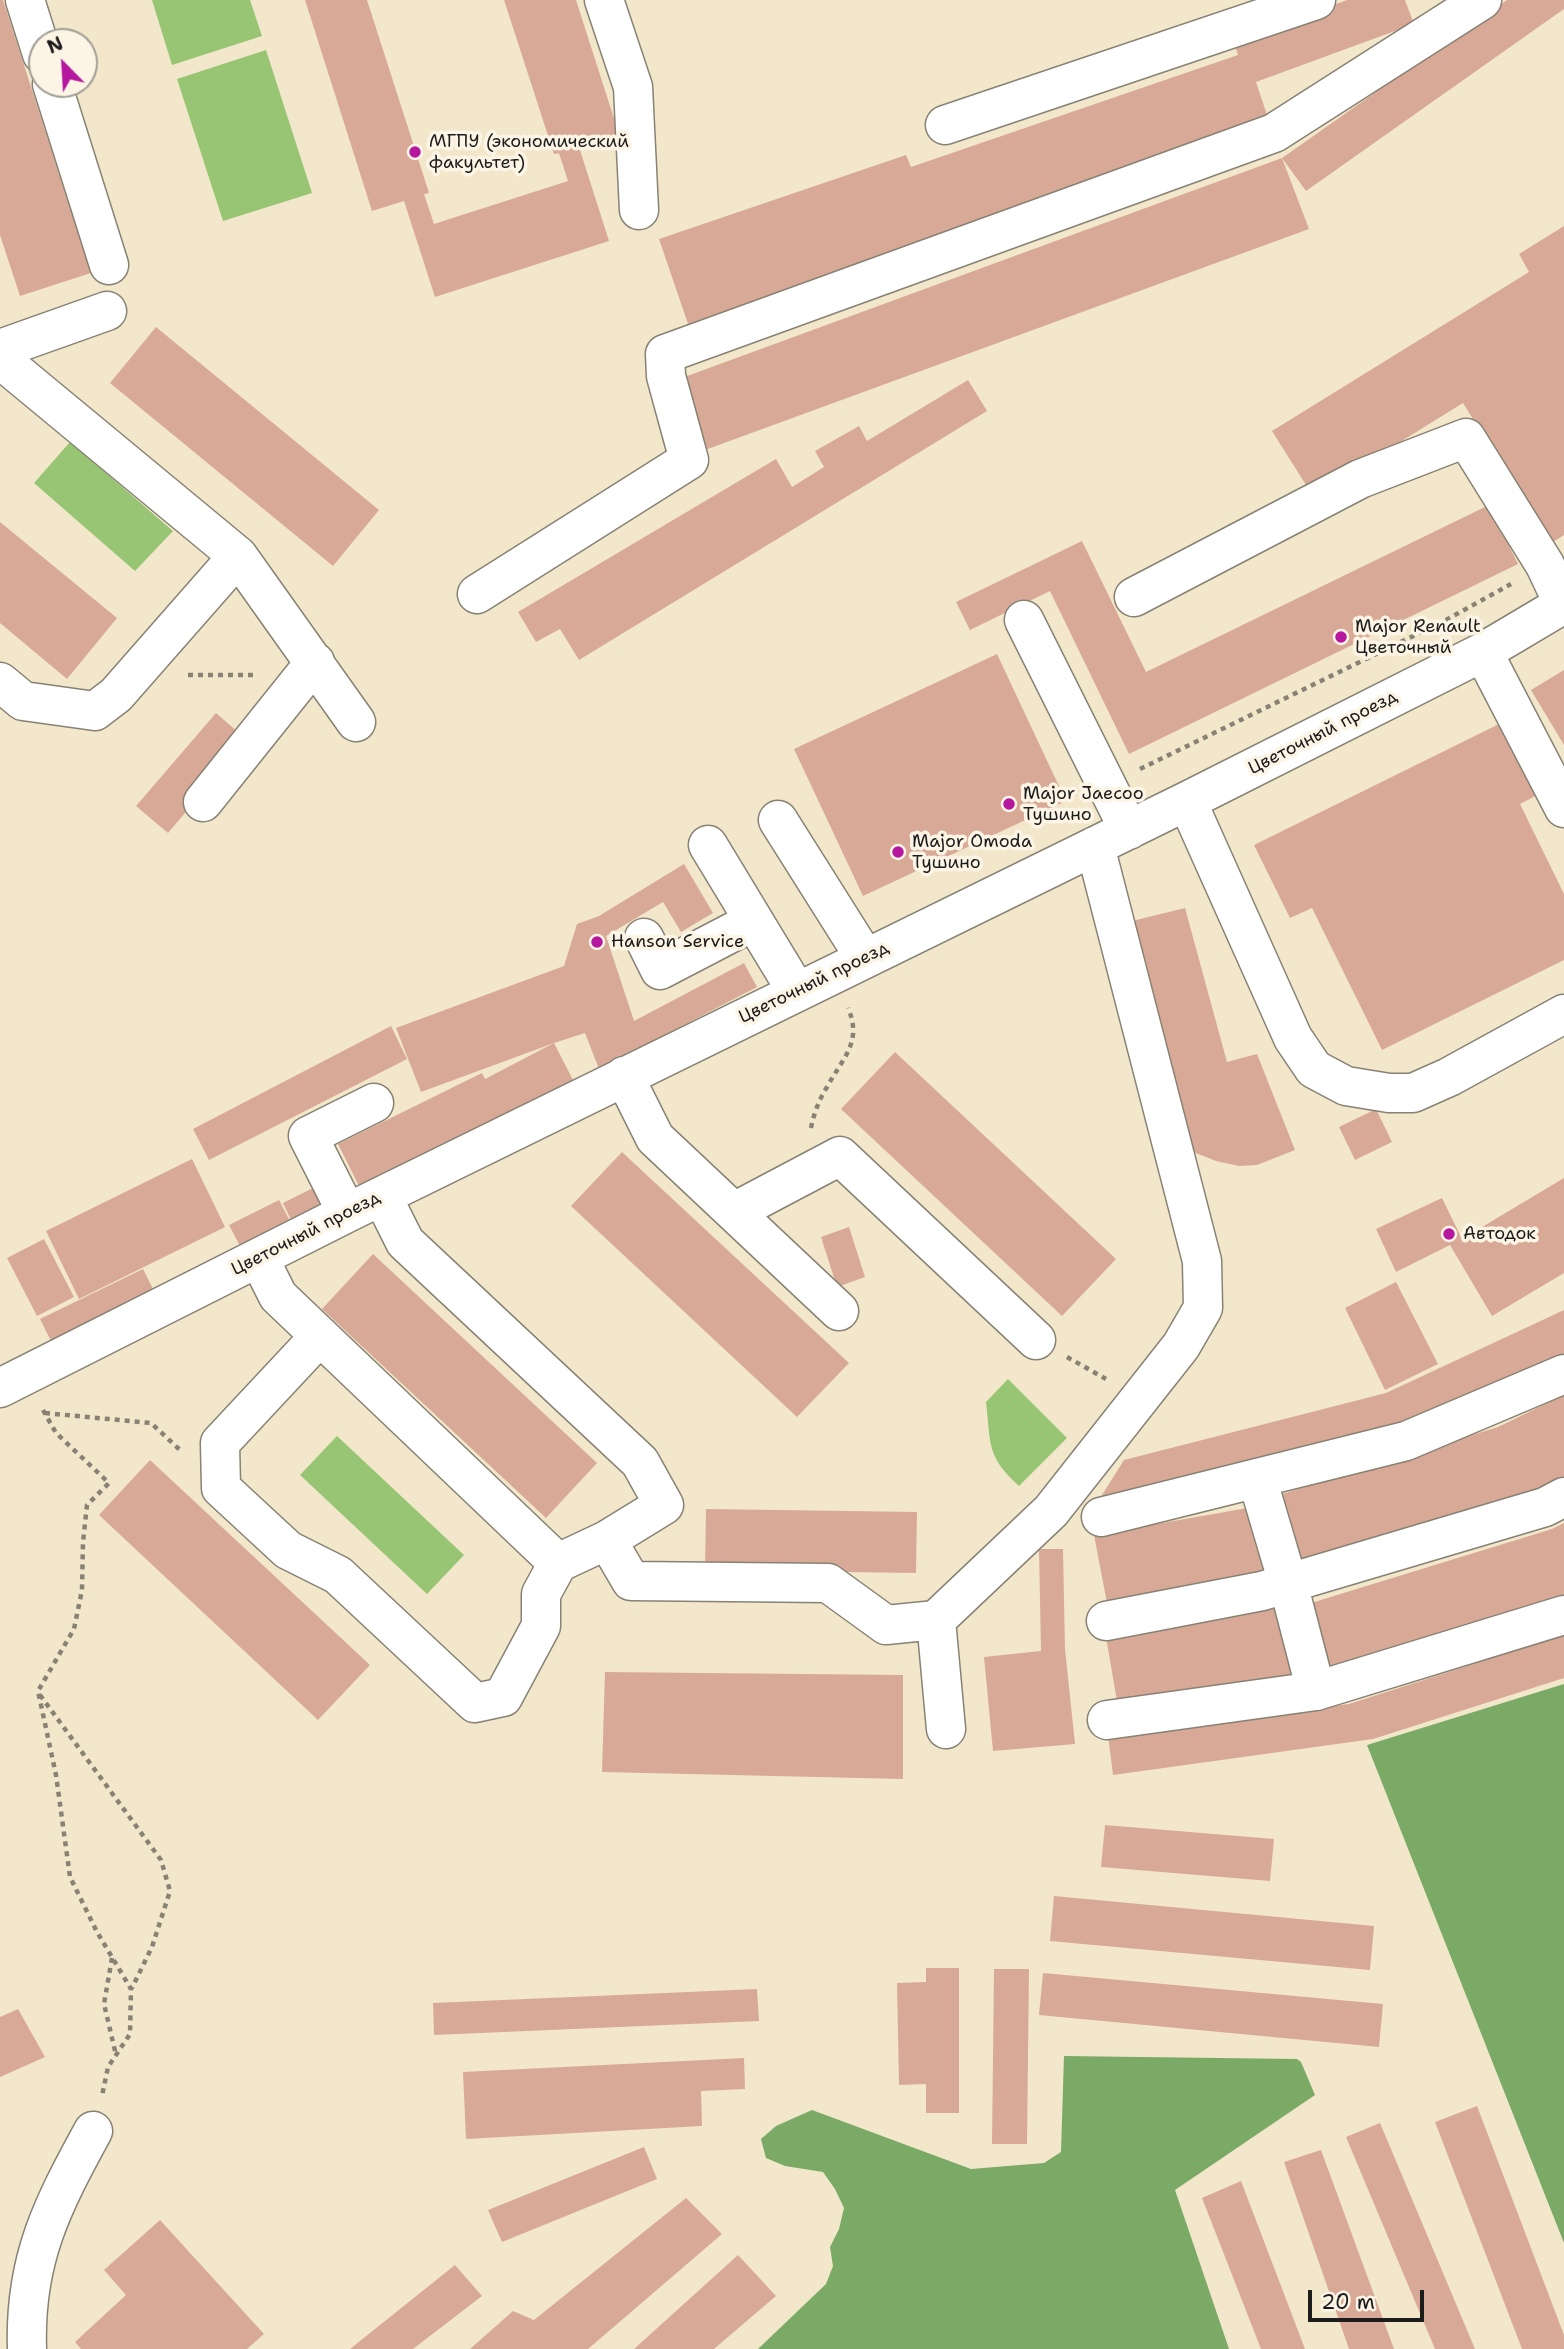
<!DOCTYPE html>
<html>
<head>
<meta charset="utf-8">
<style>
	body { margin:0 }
	#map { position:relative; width:1564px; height:2349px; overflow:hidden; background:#f2e7cb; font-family:"Shantell Sans",sans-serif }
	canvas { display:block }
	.north { position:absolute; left:28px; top:28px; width:70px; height:70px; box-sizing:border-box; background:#fcf5e5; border:2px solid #a29e95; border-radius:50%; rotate:336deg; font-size:19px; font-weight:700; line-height:28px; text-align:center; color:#1c1c1c }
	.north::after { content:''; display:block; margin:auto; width:24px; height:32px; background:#b5179e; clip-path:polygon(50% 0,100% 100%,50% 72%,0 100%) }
	.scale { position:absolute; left:1308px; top:2290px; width:116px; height:32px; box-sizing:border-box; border:4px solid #1c1c1c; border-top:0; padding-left:9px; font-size:21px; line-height:24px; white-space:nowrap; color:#1c1c1c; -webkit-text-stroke:5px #fcf5e5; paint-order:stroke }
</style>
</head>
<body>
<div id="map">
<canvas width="1564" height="2349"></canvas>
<div class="north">N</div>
<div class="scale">20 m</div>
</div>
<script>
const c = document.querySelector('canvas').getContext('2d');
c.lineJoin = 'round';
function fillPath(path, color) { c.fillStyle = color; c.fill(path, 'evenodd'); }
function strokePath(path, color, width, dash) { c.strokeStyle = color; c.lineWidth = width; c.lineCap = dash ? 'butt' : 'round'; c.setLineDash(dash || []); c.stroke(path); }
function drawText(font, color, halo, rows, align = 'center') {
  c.font = font + ' "Shantell Sans",sans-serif'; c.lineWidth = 7; c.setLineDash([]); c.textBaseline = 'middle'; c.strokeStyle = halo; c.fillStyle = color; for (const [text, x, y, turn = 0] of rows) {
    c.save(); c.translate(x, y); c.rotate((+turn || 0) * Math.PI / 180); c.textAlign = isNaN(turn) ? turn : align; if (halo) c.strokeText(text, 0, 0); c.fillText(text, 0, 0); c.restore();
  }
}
const green = new Path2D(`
	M152,0H250L262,36L172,65Z
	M266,50L312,193L223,221L177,79Z
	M70,442L173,531L135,571L34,483Z
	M1008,1379L1067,1438L1019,1486C986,1456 991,1444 986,1402Z
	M337,1436L464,1555L427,1594L300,1475Z`);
const forest = new Path2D(`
	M1564,1684V2243L1367,1745Z
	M1064,2056L1297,2059L1301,2062L1315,2095L1175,2190L1229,2349H758L826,2284L833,2266L830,2247L839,2229L844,2208L835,2189L823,2172L785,2166L766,2158L761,2139L776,2126L812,2110L971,2169L1044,2163L1061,2152Z`);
const building = new Path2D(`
	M0,0H3L91,273L20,296L0,235Z
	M305,0H367L429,193L424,194L434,224L568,181L559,153L554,154L504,0H576L619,134L579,147L609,241L435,297L404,201L372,211Z
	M1347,0H1405L1414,24L1256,82L1270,124L688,324L659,239L906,155L911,167L1238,55L1234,42Z
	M1507,0H1564V9L1306,191L1282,158Z
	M1282,158L1309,229L705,450L679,379Z
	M1564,226V535L1550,544L1463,403L1313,496L1272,431L1529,272L1519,254Z
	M156,327L379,510L333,566L110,383Z
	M968,380L987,411L579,660L560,629L536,642L518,612L776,459L792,487L824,467L815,451L859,426L867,441Z
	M1489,505L1518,564L1129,754L1050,591L970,630L956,602L1082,541L1146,672Z
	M0,522L117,618L67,679L0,623Z
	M997,654L1066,801L863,896L794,749Z
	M1564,670V745L1531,690Z
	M216,713L247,740L168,833L136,806Z
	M1501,723L1537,795L1520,804L1564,894V960L1382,1050L1312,908L1290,918L1254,845Z
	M684,864L713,913L681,932L663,902L606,936L634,1021L744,963L757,987L599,1069L585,1033L554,1043L573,1080L359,1186L338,1144L482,1073L485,1079L554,1043L421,1092L396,1028L564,966L577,924L599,916Z
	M1185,908L1227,1062L1257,1054L1295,1150L1257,1165L1239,1166L1216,1161L1193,1152L1132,921Z
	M391,1026L407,1059L209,1160L193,1129Z
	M895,1052L1116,1259L1062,1316L841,1109Z
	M1376,1109L1392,1142L1355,1160L1339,1127Z
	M622,1152L849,1363L797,1417L571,1206Z
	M192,1159L225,1227L79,1299L46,1231Z
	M1564,1178V1273L1492,1316L1450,1245L1396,1272L1376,1229L1442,1198L1462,1239Z
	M315,1187L325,1206L292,1222L283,1203Z
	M279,1200L291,1223L241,1248L229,1225Z
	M849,1227L865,1277L837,1287L821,1237Z
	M44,1239L74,1297L37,1316L7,1258Z
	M373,1254L597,1463L546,1518L322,1309Z
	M143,1269L154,1291L51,1341L40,1319Z
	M1396,1282L1438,1364L1385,1390L1345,1308Z
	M1564,1310V1358L1404,1432L1097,1503L1124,1460L1386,1393Z
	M1564,1395V1477L1520,1499L1298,1567L1276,1496L1498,1427Z
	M150,1460L370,1665L318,1720L99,1515Z
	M1253,1507L1266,1580L1108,1608L1094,1535Z
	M706,1509L917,1512L916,1573L705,1570Z
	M1564,1523V1597L1331,1669L1311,1603L1552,1529Z
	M1039,1549H1063L1065,1649L1075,1744L993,1751L984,1657L1041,1651Z
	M1282,1606L1294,1677L1118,1707L1106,1637Z
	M1564,1635V1678L1373,1739L1113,1775L1108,1735L1349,1704Z
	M605,1672L903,1675V1779L602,1772Z
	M1105,1825L1274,1839L1270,1881L1101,1867Z
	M1054,1896L1374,1926L1370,1970L1050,1941Z
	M926,1968H959V2113H926V2084L899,2085L897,1983L926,1982Z
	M994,1969H1029L1027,2144H992Z
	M1043,1973L1383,2004L1379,2047L1039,2015Z
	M757,1989L759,2021L434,2035L433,2003Z
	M18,2009L45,2057L0,2077V2017Z
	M744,2058L745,2089L701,2091L702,2126L466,2139L463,2072Z
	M1477,2106L1564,2335V2349H1522L1435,2122Z
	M1380,2123L1475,2349H1435L1346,2137Z
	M644,2147L657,2179L502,2242L488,2210Z
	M1321,2150L1394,2349H1349L1284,2162Z
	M1241,2181L1305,2349H1261L1202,2198Z
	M686,2198L722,2234L588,2349H470L513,2311L534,2320Z
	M160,2220L264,2334L247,2349H81L75,2342L126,2295L104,2270Z
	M738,2255L776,2296L714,2349H634Z
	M455,2265L482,2296L413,2349H350Z`);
const path = new Path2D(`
	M188,675H256
	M1140,769L1446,620L1511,584
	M811,1128C814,1113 819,1100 827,1087C842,1059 863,1042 848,1008
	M1067,1357L1106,1379
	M43,1410L56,1433L109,1483L87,1505L83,1542L82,1590L74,1629L38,1691L56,1775L70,1877L97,1932L131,1989L130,2034L108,2067L102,2096
	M45,1413L151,1423L180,1450
	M40,1695L161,1860L170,1891L152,1947L132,1988
	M112,1958L104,2004L116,2055`);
const minor = new Path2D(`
	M25,0L42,54
	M604,0L633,87L639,210
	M52,84L109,265
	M945,125L1316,0
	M0,349L107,311
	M0,359L238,556L356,722
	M477,594L689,460L666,376L665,354L1274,133L1482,0
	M1134,597L1360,479L1466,438L1545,565L1564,605
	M1024,620L1129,830
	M1483,652L1564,808
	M0,682L23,701L95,711L116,695L238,556
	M1187,801L1293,1038L1314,1069L1346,1086L1389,1093H1413L1449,1077L1564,1014
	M203,802L315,662
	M778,820L865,958
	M708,845L797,992
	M644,938L660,970L754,921
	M624,1076L655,1138L839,1311
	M734,1212L840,1156L1036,1340
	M347,1213L308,1136L374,1103
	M259,1258L278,1296L558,1563
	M320,1336L220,1443L221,1488L288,1550L338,1575L475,1703L503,1697L541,1626V1594L558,1563L607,1540L664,1505L640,1462L405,1242L382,1196
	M0,1388L347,1213L1187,801L1483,652L1564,604
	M1257,1478L1288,1583L1316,1691
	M1101,1517L1406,1441L1564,1374
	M607,1540L631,1581L828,1583L886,1625L936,1620L1051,1511L1181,1346L1203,1308L1202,1261L1095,846
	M936,1620L946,1729
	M1106,1621L1262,1591L1545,1507L1564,1497
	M1107,1720L1316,1691L1564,1615
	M27,2349C24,2260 52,2206 93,2131`);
const markers = [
	[415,152,7,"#b5179e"],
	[1341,637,7,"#b5179e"],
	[1009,804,7,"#b5179e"],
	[898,852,7,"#b5179e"],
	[597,942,7,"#b5179e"],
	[1449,1234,7,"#b5179e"]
];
const poiNames = [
	["МГПУ (экономический",429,142],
	["факультет)",429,163],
	["Major Renault",1355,627],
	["Цветочный",1355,648],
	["Major Jaecoo",1023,794],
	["Тушино",1023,815],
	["Major Omoda",912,842],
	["Тушино",912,863],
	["Hanson Service",611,942],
	["Автодок",1463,1234]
];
const streetNames = [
	["Цветочный проезд",1323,733,-27],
	["Цветочный проезд",814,983,-26],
	["Цветочный проезд",306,1234,-27]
];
fillPath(green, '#98c573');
fillPath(forest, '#7aaa65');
fillPath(building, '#d9a997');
strokePath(minor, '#878274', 41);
strokePath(path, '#878274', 4.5, [5, 5]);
strokePath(minor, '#fff', 38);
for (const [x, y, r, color] of markers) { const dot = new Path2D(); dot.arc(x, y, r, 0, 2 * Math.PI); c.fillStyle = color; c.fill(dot); strokePath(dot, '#fcf5e5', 2.5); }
drawText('18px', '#1c1c1c', '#fcf5e5', poiNames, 'left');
drawText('18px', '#1c1c1c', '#fcf5e5', streetNames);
</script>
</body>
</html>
